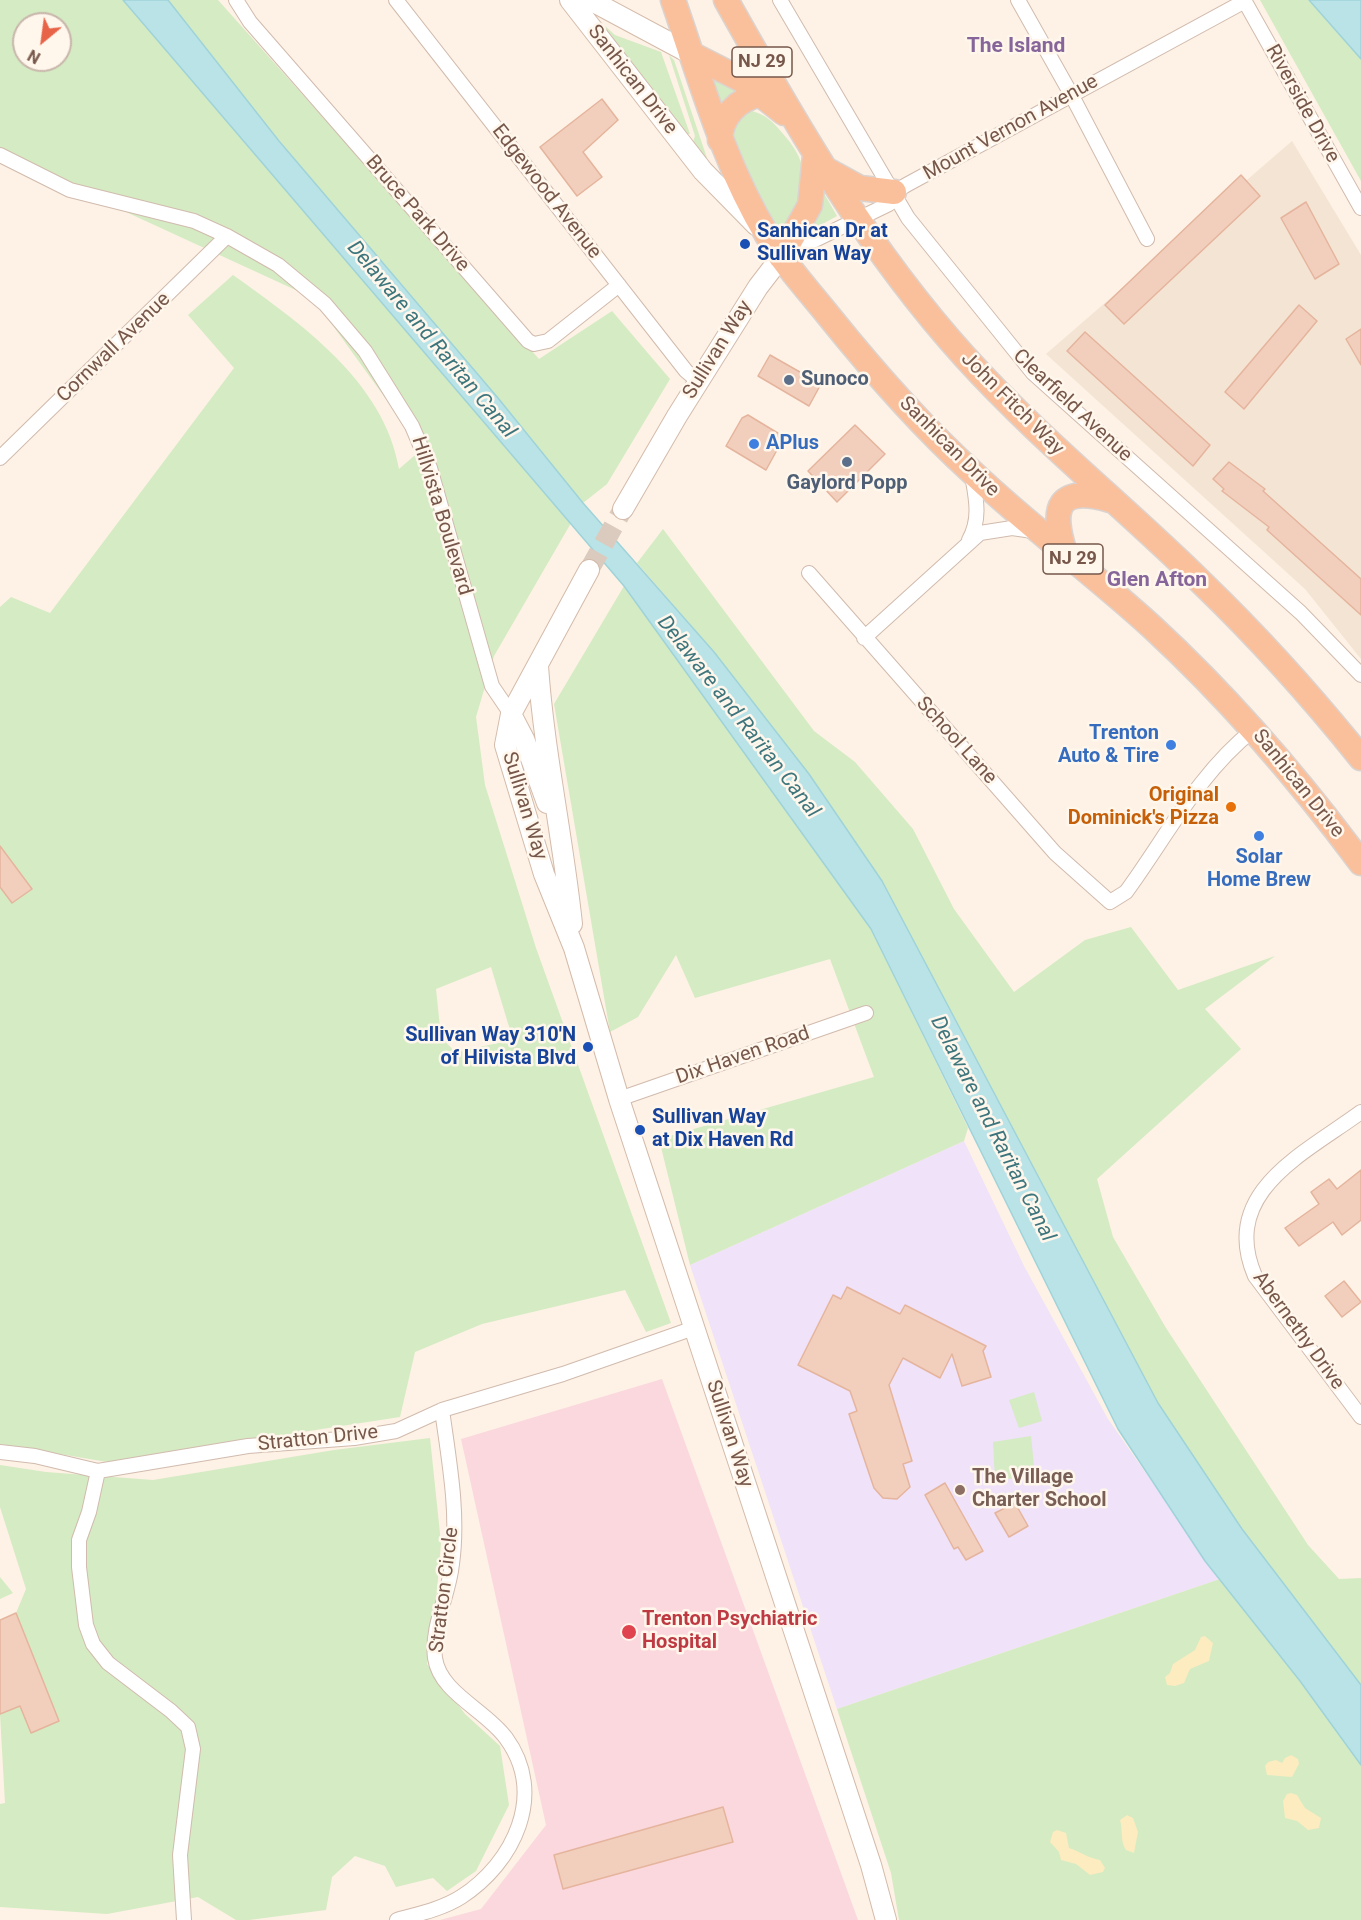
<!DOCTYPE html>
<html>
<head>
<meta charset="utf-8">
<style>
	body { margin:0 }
	#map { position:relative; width:1361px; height:1920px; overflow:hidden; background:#fdf2e5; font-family:Roboto,sans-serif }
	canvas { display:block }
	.north { position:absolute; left:12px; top:12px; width:60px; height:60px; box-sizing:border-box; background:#fff6ec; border:2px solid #c8b6ab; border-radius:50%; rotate:209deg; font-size:16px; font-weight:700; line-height:24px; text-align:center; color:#76574a }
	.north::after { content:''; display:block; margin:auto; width:21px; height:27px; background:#e86449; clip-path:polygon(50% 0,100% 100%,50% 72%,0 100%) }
</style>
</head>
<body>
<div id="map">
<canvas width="1361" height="1920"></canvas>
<div class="north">N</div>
</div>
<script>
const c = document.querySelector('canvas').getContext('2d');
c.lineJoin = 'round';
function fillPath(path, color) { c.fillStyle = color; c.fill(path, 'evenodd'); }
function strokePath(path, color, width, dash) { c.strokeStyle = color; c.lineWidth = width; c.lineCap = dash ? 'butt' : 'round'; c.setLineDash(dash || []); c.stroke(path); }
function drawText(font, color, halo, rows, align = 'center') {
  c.font = font + ' Roboto,sans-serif'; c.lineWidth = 5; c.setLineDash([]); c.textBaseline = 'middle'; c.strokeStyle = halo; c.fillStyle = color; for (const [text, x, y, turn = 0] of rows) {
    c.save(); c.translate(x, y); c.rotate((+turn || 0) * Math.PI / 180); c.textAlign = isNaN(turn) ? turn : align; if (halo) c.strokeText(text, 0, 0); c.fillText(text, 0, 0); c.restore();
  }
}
const residential = new Path2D(`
	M1292,141L1361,255V659L1305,589L1046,354Z`);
const education = new Path2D(`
	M964,1141L1024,1266L1108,1419L1220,1579L837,1709L690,1265Z`);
const medical = new Path2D(`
	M662,1379L858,1920H440L481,1909L546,1825L461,1439Z`);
const green = new Path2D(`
	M0,0H123L571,523L494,656L476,717L485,785L536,948L671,1323L646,1332L625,1290L482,1324L415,1352L400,1417L107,1462L0,1444V887L12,903L32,889L0,846V607L11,597L50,613L234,368L188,315L233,275C300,323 384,381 399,469L422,449L313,298L0,154ZM24,24H60V60H24ZM491,967L513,1040L455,1052L441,1037L436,989Z
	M168,0H218L539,359L612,311L670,379L607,484L583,503C446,334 299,173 168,0Z
	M1260,0H1309L1361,59V181Z
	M595,17L615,35L661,52L690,134H687Z
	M669,55L674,60L708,161L693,142L695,136Z
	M710,76L736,91L720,106Z
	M752,111C767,115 774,123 784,135C817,172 803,198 781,236L757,198L731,132L742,115Z
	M822,190L837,216L808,232L821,208Z
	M663,529L814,731L855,762L913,829L954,909L1014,992L1085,940L1131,927L1178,990L1275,956L1205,1009L1241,1049L1097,1179L1113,1237L1166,1328L1308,1545L1339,1579L1361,1578V1685L1242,1529L1158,1403L882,881L809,774L714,652L637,563Z
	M624,586L871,929L968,1128L964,1141L690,1265L659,1139L874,1077L830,959L695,998L676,955L638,1017L610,1032L554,704Z
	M1034,1392L1042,1421L1019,1428L1009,1400Z
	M1031,1436L1034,1466L1031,1477L995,1480L993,1442Z
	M430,1438L441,1543L436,1602L427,1664L465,1714L500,1746L509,1805L476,1871L447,1891L433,1878L396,1887L385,1866L355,1856L332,1877L326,1910L249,1920H236L198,1897L107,1914L0,1907V1804L5,1803L0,1714L20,1706L31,1733L59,1721L16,1613L26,1589L0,1507V1465L46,1472L153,1480L334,1450Z
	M0,1577L13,1593L0,1599Z
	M1220,1579L1300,1681L1361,1765V1920H899L891,1873L837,1709Z`);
const sand = new Path2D(`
	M1205,1636L1213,1643L1209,1661L1190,1669L1184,1683L1175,1686L1167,1685L1165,1677L1170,1673L1173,1664L1195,1650L1201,1637Z
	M1291,1755L1298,1759L1299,1764L1292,1777L1267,1775L1265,1766L1268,1762L1276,1760L1282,1763L1285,1758Z
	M1291,1793L1297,1795L1305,1808L1321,1818L1319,1828L1308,1830L1297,1821L1285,1818L1283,1801L1287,1794Z
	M1127,1815L1133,1818L1138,1832L1134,1853L1126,1850C1120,1842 1123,1830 1120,1820Z
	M1057,1830L1066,1833L1069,1848C1081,1852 1088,1858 1100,1860L1105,1868L1103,1872L1090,1875L1076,1864L1061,1860L1059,1852L1050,1842L1053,1832Z`);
const water = new Path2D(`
	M123,0H168L279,141L498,398L583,503L714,652L809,774L882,881L1158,1403L1242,1529L1361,1685V1765L1300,1681L1205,1561L1118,1429L871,929L624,586Z
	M1309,0H1361V59Z`);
const building = new Path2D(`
	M602,99L618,120L583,152L602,177L577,196L540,147Z
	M1241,175L1260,196L1124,324L1105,305Z
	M1306,202L1339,264L1315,279L1281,218Z
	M1299,305L1317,321L1244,409L1225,392Z
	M1361,329V365L1346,339Z
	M1085,332L1210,445L1193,466L1067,351Z
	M770,355L821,384L809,406L758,376Z
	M748,415L781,435L782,441L766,470L726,446L742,418Z
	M855,425L885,454L837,502L808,471Z
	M1229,462L1265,489L1263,491L1361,579V615L1267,530L1269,527L1222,491L1224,489L1213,479Z
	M0,846L32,889L12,903L0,887Z
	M1361,1170V1220L1342,1235L1333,1222L1299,1246L1285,1228L1319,1204L1311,1192L1329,1179L1337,1189Z
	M1344,1281L1361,1302L1342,1317L1325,1296Z
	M847,1287L900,1314L905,1305L986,1346L983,1351L991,1377L962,1386L952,1354L940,1378L903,1358L889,1385L912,1461L903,1464L910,1487L897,1499L883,1498L874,1488L849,1414L857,1411L850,1391L798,1365L833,1295L841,1299Z
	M945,1483L983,1551L966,1560L958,1547L954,1549L925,1495Z
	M1015,1503L1028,1526L1009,1537L995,1513Z
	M16,1613L59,1721L31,1733L20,1706L0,1714V1620Z
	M723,1807L733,1842L563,1889L554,1855Z`);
const secondaryTunnel = new Path2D(`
	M589,570L623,509`);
const minor = new Path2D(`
	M236,0L250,22L528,341L534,344L548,341L619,285
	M396,0L686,371L699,382
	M780,0L908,218L1033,373L1301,613L1361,675
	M1018,0L1071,94L1147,239
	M1244,0L1361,208
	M0,155L70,190L194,221L227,236L278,265L325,304L365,351L412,426L430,468L492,686L511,714
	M786,254L889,204L894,192L908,184L1245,1
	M0,458L227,236
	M969,540C981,519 976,498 972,475
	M809,573L1055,853L1110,902L1126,892C1167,836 1198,774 1253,730
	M864,638L980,533L1012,528L1033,531
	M619,1099L866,1013
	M1361,1112C1304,1154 1219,1192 1255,1276L1361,1417
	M0,1452L35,1456L98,1471L248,1446L354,1438L396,1431L442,1410L563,1374L694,1328
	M98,1471L89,1512L79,1540V1567L86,1625L93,1644L108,1663L171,1711L188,1727L193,1749L180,1855L184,1920
	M397,1920C418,1914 442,1909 461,1897C514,1863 547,1794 506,1738C486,1710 440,1693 435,1658C431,1626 449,1595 452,1564C459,1513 449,1461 442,1410`);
const secondary = new Path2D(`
	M570,0L703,171L756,225
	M590,0L691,54
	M623,509L677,416L758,287L781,257
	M589,570L511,714L505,745L544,874L574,948L619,1099L871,1865L886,1920
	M538,666C544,753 563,837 572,924
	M511,714L524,739L547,803`);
const trunk = new Path2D(`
	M673,0C701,80 723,162 767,235C784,264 807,289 828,315C873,371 920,425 973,473C1030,527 1094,574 1152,627C1230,699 1298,778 1361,863
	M726,0C796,125 868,250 965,357C1039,439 1125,507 1203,584C1260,639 1312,697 1361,758
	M691,54L742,80L784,113
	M720,140C721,116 738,99 761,94
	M827,170L860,188L894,192
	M781,257L810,205L815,155
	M1065,553C1050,507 1058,485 1110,500`);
const markers = [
	[745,244,6,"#1a4fb4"],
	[789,380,6,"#5c6f8a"],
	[754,444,6,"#3f7fe0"],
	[847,462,6,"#5c6f8a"],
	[1171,745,6,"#3f7fe0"],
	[1231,807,6,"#e8710a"],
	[1259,836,6,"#3f7fe0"],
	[588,1047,6,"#1a4fb4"],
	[640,1130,6,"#1a4fb4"],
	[960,1490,6,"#8d6e63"],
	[629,1632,8,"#e0444e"]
];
const shields = [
	[762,62,60],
	[1073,559,60]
];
const shieldNames = [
	["NJ 29",762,62],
	["NJ 29",1073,559]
];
const streetNames = [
	["Sanhican Drive",632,80,52],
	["Riverside Drive",1302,104,61],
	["Mount Vernon Avenue",1011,128,-29],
	["Edgewood Avenue",546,192,52],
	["Bruce Park Drive",417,214,49],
	["Cornwall Avenue",114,348,-44],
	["Sullivan Way",718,350,-58],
	["John Fitch Way",1012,404,45],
	["Clearfield Avenue",1072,406,43],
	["Sanhican Drive",949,447,45],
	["Hillvista Boulevard",441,516,73],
	["School Lane",956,741,48],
	["Sanhican Drive",1298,784,51],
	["Sullivan Way",524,806,73],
	["Dix Haven Road",743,1056,-19],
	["Abernethy Drive",1298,1331,54],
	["Sullivan Way",729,1434,72],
	["Stratton Drive",318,1439,-6],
	["Stratton Circle",445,1590,-83]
];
const transitNames = [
	["Sanhican Dr at",757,232],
	["Sullivan Way",757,255],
	["Sullivan Way 310'N",576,1036,"right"],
	["of Hilvista Blvd",576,1059,"right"],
	["Sullivan Way",652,1118],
	["at Dix Haven Rd",652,1141]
];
const serviceNames = [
	["Sunoco",801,380],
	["Gaylord Popp",847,484,"center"]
];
const shopNames = [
	["APlus",766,444],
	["Trenton",1159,734,"right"],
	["Auto & Tire",1159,757,"right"],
	["Solar",1259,858,"center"],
	["Home Brew",1259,881,"center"]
];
const foodNames = [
	["Original",1219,796],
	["Dominick's Pizza",1219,819]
];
const educationNames = [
	["The Village",972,1478],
	["Charter School",972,1501]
];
const healthNames = [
	["Trenton Psychiatric",642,1620],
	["Hospital",642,1643]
];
const neighbourhoodNames = [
	["The Island",1016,47],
	["Glen Afton",1157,581]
];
const waterNames = [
	["Delaware and Raritan Canal",431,340,50],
	["Delaware and Raritan Canal",738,717,52],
	["Delaware and Raritan Canal",992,1129,63]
];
fillPath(residential, '#f4e4d4');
fillPath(education, '#efe2f9');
fillPath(medical, '#fbd8de');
fillPath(green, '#d5ebc3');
fillPath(sand, '#fcecc0');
fillPath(water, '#b9e3e7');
strokePath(water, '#9fd3d9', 1.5);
fillPath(building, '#f2cfbd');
strokePath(building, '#e5b49d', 1.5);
strokePath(secondaryTunnel, '#dbcbbe', 20, [20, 10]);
strokePath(minor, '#d1bbae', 16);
strokePath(secondary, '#d4bbab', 22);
strokePath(trunk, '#dbd3d0', 27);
strokePath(minor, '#fff', 14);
strokePath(secondary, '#fff', 20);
strokePath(trunk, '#fac09c', 24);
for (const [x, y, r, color] of markers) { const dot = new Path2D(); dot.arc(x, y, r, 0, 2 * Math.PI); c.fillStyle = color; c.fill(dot); strokePath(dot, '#fff6ec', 2); }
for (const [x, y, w] of shields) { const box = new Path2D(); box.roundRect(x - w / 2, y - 15, w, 30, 4.5); c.fillStyle = '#fff6ec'; c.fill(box); strokePath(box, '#76574a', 1.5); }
drawText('bold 18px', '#76574a', null, shieldNames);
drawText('20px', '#76574a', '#fff6ec', streetNames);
drawText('bold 20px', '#164399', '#fff6ec', transitNames, 'left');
drawText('bold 20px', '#4e5e75', '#fff6ec', serviceNames, 'left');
drawText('bold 20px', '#366cbe', '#fff6ec', shopNames, 'left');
drawText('bold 20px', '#c56008', '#fff6ec', foodNames, 'right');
drawText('bold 20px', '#785e54', '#fff6ec', educationNames, 'left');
drawText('bold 20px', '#be3a42', '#fff6ec', healthNames, 'left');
drawText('bold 21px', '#85659a', '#fff6ec', neighbourhoodNames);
drawText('italic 21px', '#3d757c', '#fff6ec', waterNames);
</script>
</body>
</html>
